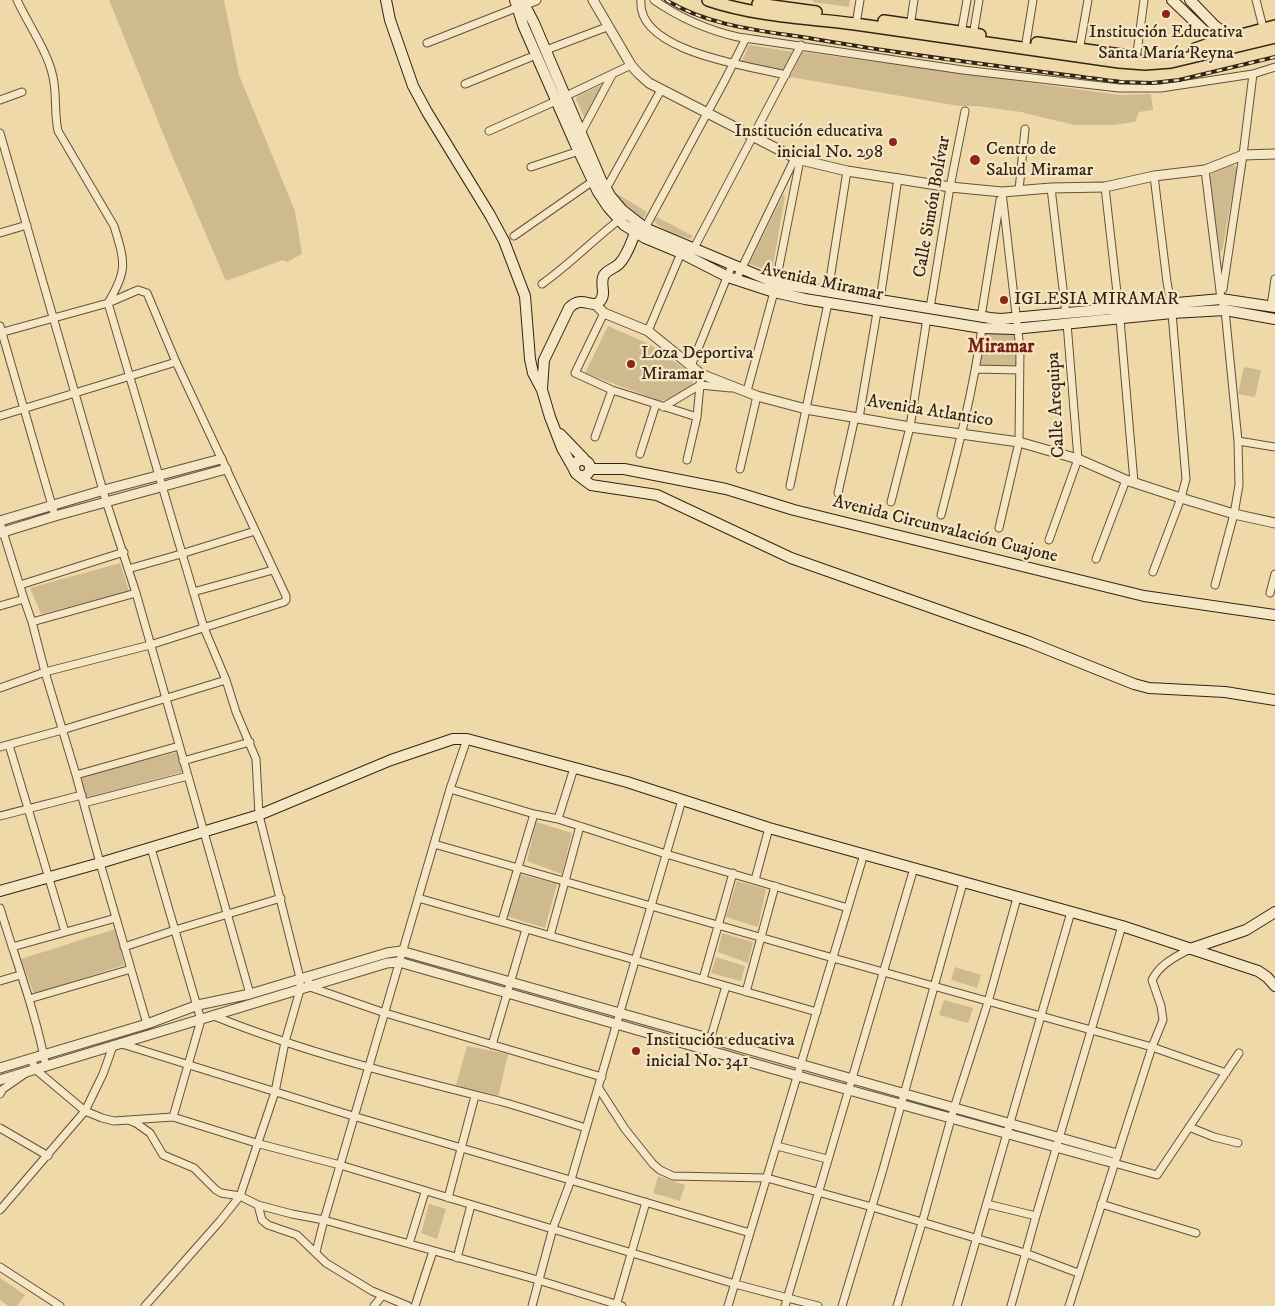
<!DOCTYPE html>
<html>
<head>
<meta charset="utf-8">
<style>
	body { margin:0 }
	canvas { display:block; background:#efd9a8 }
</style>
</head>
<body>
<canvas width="1275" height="1306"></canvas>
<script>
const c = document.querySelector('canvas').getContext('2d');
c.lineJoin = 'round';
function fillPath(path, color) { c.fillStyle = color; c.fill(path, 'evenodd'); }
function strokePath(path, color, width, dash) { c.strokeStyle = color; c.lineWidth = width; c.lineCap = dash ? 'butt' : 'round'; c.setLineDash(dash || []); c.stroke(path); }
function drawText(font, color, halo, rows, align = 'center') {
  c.font = font + ' "IM FELL DW Pica",serif'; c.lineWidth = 4.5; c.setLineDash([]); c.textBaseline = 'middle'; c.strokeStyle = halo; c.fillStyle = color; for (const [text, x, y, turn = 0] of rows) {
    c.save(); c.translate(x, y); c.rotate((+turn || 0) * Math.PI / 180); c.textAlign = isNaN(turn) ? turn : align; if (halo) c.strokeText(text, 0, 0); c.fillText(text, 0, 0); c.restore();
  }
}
const green = new Path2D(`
	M109,0H224L239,75L295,211L302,254L287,262L283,260L226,281L171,153Z
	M813,0H850L849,7L813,2Z
	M749,45L794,52L784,70L741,63Z
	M802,52L1120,95L1151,94L1153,110L1139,112L1135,122L1113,125H1074L1021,112L977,106H959L790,77Z
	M602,85L605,86L585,119L576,99L577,96Z
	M1233,165L1237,167L1222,252L1218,250L1209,180L1211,174Z
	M616,193L647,212L643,220L623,203Z
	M783,195L785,196L772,272L749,264Z
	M657,217L693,236L690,239C679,235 661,231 654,221Z
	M1013,323L1019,364L1017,367L980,366L988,324Z
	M608,326L649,344L692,374L693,384L669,399L660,401L585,373Z
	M1244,367L1261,370L1255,397L1238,394Z
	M120,563L129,591L41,614L30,588Z
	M178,752L182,772L86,799L81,776Z
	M536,822L572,833L562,874L527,861Z
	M518,874L557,884L545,928L506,916Z
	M737,881L766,889L758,927L726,917Z
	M115,929L124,965L34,994L21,959Z
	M722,933L753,942L748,963L718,952Z
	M716,957L745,966L741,981L711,973Z
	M955,967L981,975L977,988L951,980Z
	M944,1000L973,1008L968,1023L939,1015Z
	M467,1046L508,1054L498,1098L456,1085Z
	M658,1176L685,1185L680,1201L653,1193Z
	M429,1204L446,1209L437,1239L421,1233Z
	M0,1278L25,1295L17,1306H8L0,1300Z`);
const minor = new Path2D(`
	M17,0C28,24 48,52 53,77C57,95 54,113 58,131L114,226C125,262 128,270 108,303L204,628L226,680L236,712L256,759L259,815L300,978V990L285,1042L275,1092L240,1196L220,1221L145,1306
	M641,0C636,52 750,66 786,75
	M654,0C680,18 707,30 738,37L963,70L1119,88H1161L1253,74L1275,67
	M1256,0L1264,31
	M856,24L860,0
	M910,27L914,0
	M961,34L967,0
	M973,36L979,0
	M427,43L516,8
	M1025,49L1033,0
	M546,50L607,27
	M1079,51L1088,0
	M1136,60L1144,0
	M465,84L536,55
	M566,96L631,65
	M0,100L22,92
	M489,131L556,101
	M0,133L106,501L136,593L250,994
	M581,133L612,75
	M531,167L579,151
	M1205,170L1221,299L1225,310L1238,441L1239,485L1234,514L1215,585
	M1154,176L1167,282L1171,304
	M1105,187L1120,319L1134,482
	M1051,188L1066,314
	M606,189L661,90
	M1019,190L1025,129
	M645,228L725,80L746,38
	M0,233L27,225
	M514,236L593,181
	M693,250L801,45
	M736,280L795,158
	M542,284C570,264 593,240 619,220
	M1223,289L1243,155L1253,74
	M828,292L847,171
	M880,300L898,178
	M1271,306L1275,279
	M930,308L950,187L965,111
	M604,313L575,373L612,390L697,417
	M981,317L1000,200
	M0,326L55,516
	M648,331L681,253
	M0,333L108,303L138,290L147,293L176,362L286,596V600L284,602L150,645L45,672L0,688
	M691,366L732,265
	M976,369L1019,370
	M747,391L774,292L800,160
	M663,407L700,385L731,388
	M0,416L176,362
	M859,418L877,312
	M595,437L612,390
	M1238,441L1275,447
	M640,454L656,404
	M687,460L697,417L701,374
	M740,469L757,396
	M790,486L828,303
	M838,493L855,417
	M891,502L910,427L927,318
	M941,515C957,453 973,392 982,328
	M0,522L24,599L32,622L45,672L76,775L100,863L147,1024
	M999,528L1019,442L1020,349L1002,192
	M1049,540L1078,459L1067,323
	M1096,559L1126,480
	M128,569L181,554L255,531
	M1153,572L1181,498L1186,479L1172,313
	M20,585L124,552
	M193,592L273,570
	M1270,593L1275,574
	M0,606L24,599
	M32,622L136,593
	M9,745L65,932
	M0,747L62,730L226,680
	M183,761L250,742
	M76,775L179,746
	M450,789L534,814L558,819L666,854L848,908
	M84,803L188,776
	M0,816L82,795
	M558,819L574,768
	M434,844L833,958L1152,1047L1226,1073
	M151,848L201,1020L173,1117
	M755,880L769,828
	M418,898L817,1012
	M0,908C16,961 36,1013 46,1067
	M502,921L534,814
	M550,936L580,826
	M12,947L116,918
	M124,947L175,930L281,898
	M307,976L310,987L385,1013L602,1077
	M703,979L733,873
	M0,981L20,975
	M746,992L775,886
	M29,999L131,969
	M214,1016C306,1053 403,1077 499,1101C528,1109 557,1119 586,1128
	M122,1044L353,1116L750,1233
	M492,1045L526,929
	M707,1050L726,986
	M31,1058L35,1069L85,1111L102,1118L114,1121L128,1120L136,1123L150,1133L163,1155L194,1168L216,1190L221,1193L240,1196L258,1205L292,1214L324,1220L538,1280L622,1306
	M598,1087L625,1129L653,1164L660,1170L673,1176L767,1178L872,1207L1025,1253L1078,1273
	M0,1094L3,1089L26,1073
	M128,1120L173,1117L256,1143L340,1165L735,1284L818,1306
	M1189,1127L1214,1137L1238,1143
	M0,1128L48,1156
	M777,1146L827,1159
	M1114,1163L1157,1175L1239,1053
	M448,1198L475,1096
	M987,1204L1036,1216
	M1101,1204L1196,1233
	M258,1205L262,1220L268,1225L297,1235L326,1263L372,1291L408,1306
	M0,1210L85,1111L103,1074L113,1046
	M409,1244L425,1192
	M316,1252L324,1220L450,789L467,739
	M457,1258L471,1205
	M0,1267L60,1306
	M374,1306L382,1296
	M415,1306L433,1251
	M532,1306L553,1228L571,1180L682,800
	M616,1306L646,1202
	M728,1306L864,854
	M785,1306L914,868
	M842,1306L882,1173L963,883
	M897,1306L922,1223L954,1108L988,1002L1017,898
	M957,1306L1071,912
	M1011,1306L1036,1216L1122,926
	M1069,1306L1152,1047L1163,1020L1161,1006L1152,980C1160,964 1175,957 1190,949`);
const tertiary = new Path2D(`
	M593,0L631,65L638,73L649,83L797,159L847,171L950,187L1002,192L1051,188L1105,187L1154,176L1205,170L1243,155L1275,154
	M520,6L536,0
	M595,304L604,313L648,331L701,374L757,396L806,409L910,427L1019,442L1078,459L1126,480L1181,498L1234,514L1275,523
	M0,521L104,490L221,459
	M0,533L55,516L226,469
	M0,1068L147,1024L198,1005L250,994L387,953L401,951L1117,1154
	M0,1080L387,963L399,962L798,1076L1114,1163`);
const secondary = new Path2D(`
	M386,0L390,20L413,86L427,112L490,215L504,241L525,296L530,359L533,373L542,390L550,417L562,448L575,471
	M515,0L523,25L574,141L598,192L608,207L624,225L645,238L681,253L728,277L774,292L805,299L982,328L1014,329L1172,313L1225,310L1275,319
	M522,0L534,23L601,180L611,197L622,210L645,228L776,283L990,318L1001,319L1221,299L1275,307
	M1172,0L1220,46
	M1190,0L1215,26L1237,41
	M542,389L544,360L569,308C582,294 592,310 600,301C607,294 599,283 604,275C607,270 615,268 619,264C627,256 631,243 635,233
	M560,434L584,459
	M574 468a8 8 0 1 1 16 0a8 8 0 1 1-16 0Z
	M591,469H624L726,489L794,510L1144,596L1275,615
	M579,476L591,485L657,495L791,558L1029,642L1134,684L1149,688L1225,692L1275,700
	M0,891L100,863L259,815L391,760L453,739H467L627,782L769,828L1122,926L1258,971L1267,977L1275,986
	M1190,949L1246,930L1275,912`);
const trunk = new Path2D(`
	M708,0C755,16 806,18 855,24C943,36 1031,49 1119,62L1145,64L1171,62L1275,37
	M758,4L816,12
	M884,21L980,35
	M1037,43L1135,57
	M1195,49L1215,42L1275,26`);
const rail = new Path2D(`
	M666,0C712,28 768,31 820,40C920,57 1021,69 1121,82L1152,83L1179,80L1275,57`);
const markers = [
	[1166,14,5,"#8f2418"],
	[893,142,5,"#8f2418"],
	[975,160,6,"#8f2418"],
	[1004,300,5,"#8f2418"],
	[631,364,5,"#8f2418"],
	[636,1051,5,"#8f2418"]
];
const poiNames = [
	["Institución Educativa",1166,33,"center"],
	["Santa María Reyna",1166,54,"center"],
	["Institución educativa",883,132,"right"],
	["inicial No. 298",883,153,"right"],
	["Centro de",986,150],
	["Salud Miramar",986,171],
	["IGLESIA MIRAMAR",1014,300],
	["Loza Deportiva",641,354],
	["Miramar",641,375],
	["Institución educativa",646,1041],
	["inicial No. 341",646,1062]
];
const streetNames = [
	["Calle Simón Bolívar",933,207,-80],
	["Avenida Miramar",822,283,12],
	["Calle Arequipa",1057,405,-93],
	["Avenida Atlantico",930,412,9],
	["Avenida Circunvalación Cuajone",945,530,14]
];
const neighbourhoodNames = [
	["Miramar",1001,348]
];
fillPath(green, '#cfba8f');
strokePath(minor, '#625239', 9);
strokePath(tertiary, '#625239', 11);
strokePath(secondary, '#332514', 12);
strokePath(trunk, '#332514', 14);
strokePath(minor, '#f5e6c6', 7);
strokePath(tertiary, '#f5e6c6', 9);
strokePath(secondary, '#f5e6c6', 10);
strokePath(trunk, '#efd9a8', 11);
strokePath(rail, '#332514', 4);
strokePath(rail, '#f5e6c6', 2, [5.5]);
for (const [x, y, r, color] of markers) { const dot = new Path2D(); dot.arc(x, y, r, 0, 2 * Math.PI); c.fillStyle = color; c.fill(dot); strokePath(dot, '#f5e6c6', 2); }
drawText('18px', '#332514', '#f5e6c6', poiNames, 'left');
drawText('18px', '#332514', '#f5e6c6', streetNames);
drawText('bold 19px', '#7a1f14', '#f5e6c6', neighbourhoodNames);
</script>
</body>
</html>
